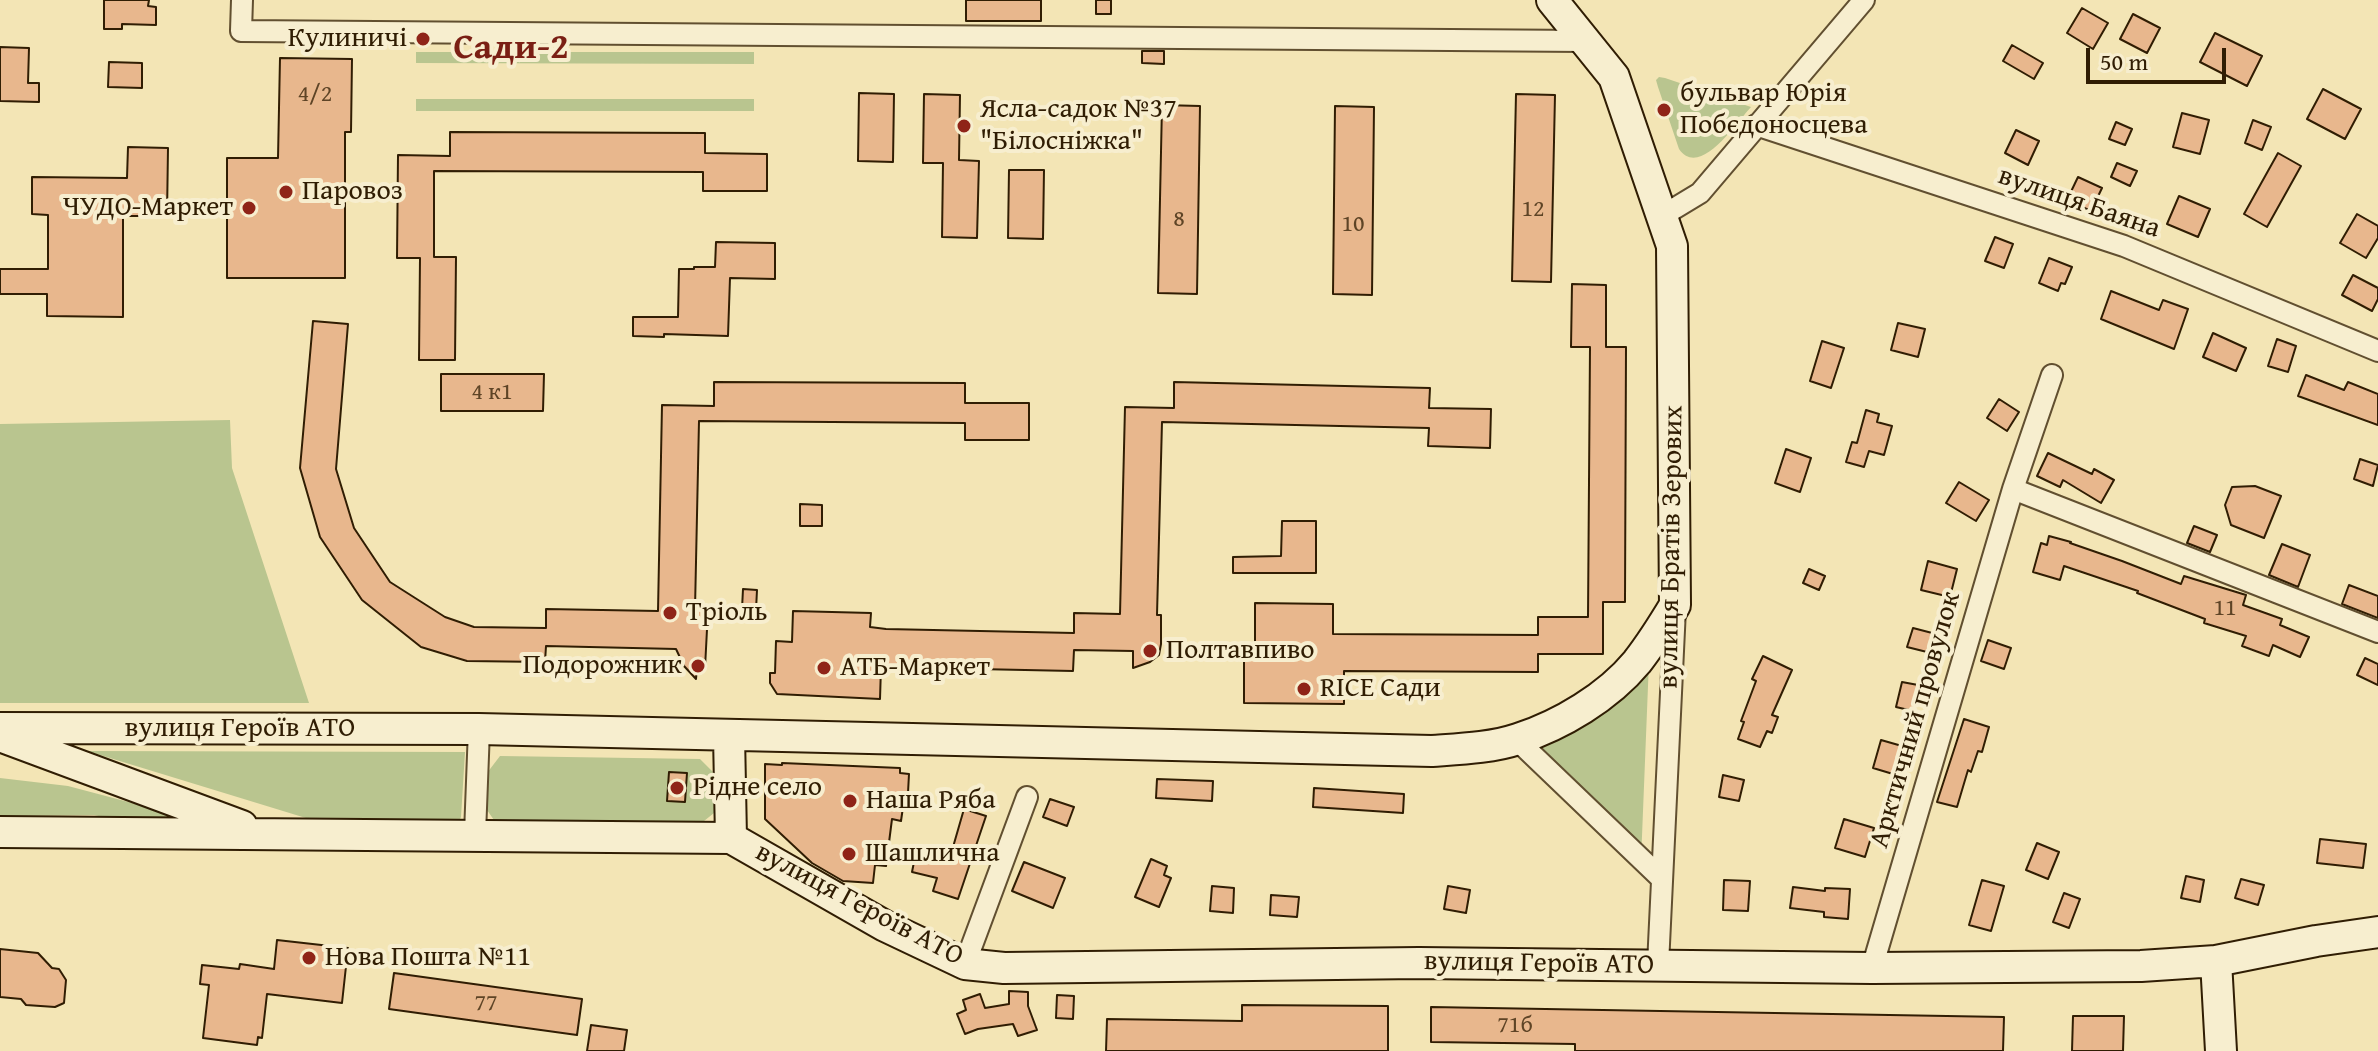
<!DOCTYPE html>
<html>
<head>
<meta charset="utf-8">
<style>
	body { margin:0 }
	#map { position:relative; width:2378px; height:1051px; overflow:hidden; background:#f3e5b5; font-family:"Gentium Book Plus",serif }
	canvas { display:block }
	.scale { position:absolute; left:2086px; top:48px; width:140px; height:36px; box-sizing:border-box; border:4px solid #301d03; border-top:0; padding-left:10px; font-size:24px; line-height:28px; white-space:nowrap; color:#301d03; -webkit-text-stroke:6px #f7eecf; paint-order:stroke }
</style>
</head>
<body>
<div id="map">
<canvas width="2378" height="1051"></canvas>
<div class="scale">50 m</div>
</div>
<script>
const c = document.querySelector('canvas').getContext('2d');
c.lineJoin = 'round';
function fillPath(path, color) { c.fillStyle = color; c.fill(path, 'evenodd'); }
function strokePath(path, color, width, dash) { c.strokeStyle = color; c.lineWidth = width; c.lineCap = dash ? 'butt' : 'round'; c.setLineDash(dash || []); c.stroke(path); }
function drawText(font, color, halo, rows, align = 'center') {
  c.font = font + ' "Gentium Book Plus",serif'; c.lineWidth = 8; c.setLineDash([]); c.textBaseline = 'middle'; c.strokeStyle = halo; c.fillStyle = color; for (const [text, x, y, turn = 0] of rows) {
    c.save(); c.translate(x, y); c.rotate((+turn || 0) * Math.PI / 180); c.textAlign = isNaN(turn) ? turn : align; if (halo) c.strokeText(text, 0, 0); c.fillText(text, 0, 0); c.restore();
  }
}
const green = new Path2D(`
	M416,52H754V64L416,63Z
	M1659,77L1665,78L1751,107C1736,123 1700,179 1679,149L1658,87L1656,80Z
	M416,99H754V111H416Z
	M230,420L232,468L309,703H0V424Z
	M1649,661L1641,861L1527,749Z
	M87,751L465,752L461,817L459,822L332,826Z
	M500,756L700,759L715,774L714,813L699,825L496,823L487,810V773Z
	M0,778L68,786L185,817V825L132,823L94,815L0,816Z`);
const building = new Path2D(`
	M104,0H149L148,6L156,7V25L122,24V29H104Z
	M966,0H1041V21H966Z
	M1096,0H1111V14H1096Z
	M2082,8L2108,23L2093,49L2067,33Z
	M2133,14L2160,28L2147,53L2120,39Z
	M2215,33L2262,56L2247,86L2200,62Z
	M2012,45L2043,63L2034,79L2003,61Z
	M0,47L29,48L28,83H39V102L0,101Z
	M1142,51H1164V64L1142,63Z
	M280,58L352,59L351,132H345V278H227V158H278Z
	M109,62L142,63V88L108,87Z
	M2323,89L2361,109L2345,139L2307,119Z
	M859,93L894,94L893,162L858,161Z
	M924,94L960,95L959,160L979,161L977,238L942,237L943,163H923Z
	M1516,94L1555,95L1551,282L1512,281Z
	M1162,105L1200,106L1197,294L1158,293Z
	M1335,106L1374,107L1372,295L1333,294Z
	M2182,113L2209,120L2200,154L2173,147Z
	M2253,120L2271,127L2262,150L2245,143Z
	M2116,122L2132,129L2125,145L2109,139Z
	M2016,130L2039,141L2028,165L2005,153Z
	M450,132L705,133V153L767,154V191H703V172L434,171V257H456L455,360H419L420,258H397L398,155L450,156Z
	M128,147L168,148L167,216H123V317L47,316V294H0V269H48V215L32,214V177L127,178Z
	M2278,153L2301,166L2267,227L2244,214Z
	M2117,163L2137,171L2130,186L2111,177Z
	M1009,170H1044L1043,239L1008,238Z
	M2078,177L2102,188L2091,211L2067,200Z
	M2179,196L2210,209L2198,237L2167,224Z
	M2357,214L2378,226V238L2366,258L2340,243Z
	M1995,237L2013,244L2004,268L1985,261Z
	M716,242L775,243V279L730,278L728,336L664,334V337L633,336V317H678L679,269H694V267H715Z
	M2049,258L2072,267L2065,284L2061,283L2058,291L2039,283Z
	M2353,275L2378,288V299L2372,311L2342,295Z
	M1572,284L1606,285V347H1626L1625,602H1603V654H1538V672L1344,671V704L1244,703V648H1255V603L1333,604V634L1538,635V617H1588L1590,347H1571Z
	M2111,291L2159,310L2163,300L2188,309L2174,349L2101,319Z
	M313,321L348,324L336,469L354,528L390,582L445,617L474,627L546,628V609L658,611L662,405L714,406V382L965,383V403H1029V440H965V423L699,421L695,609L708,610L705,668H697L696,679L684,666L676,649L546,646L545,662L467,661L421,647L362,600L320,537L300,468Z
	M1898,323L1925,329L1918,357L1891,350Z
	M2213,333L2246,348L2236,371L2203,357Z
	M2277,339L2296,346L2288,372L2268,366Z
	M1822,341L1844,348L1831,388L1810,381Z
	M441,374H544L543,411H441Z
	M2306,375L2344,390L2348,382L2378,394V425L2298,396Z
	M1174,382L1430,388L1429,408L1491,409L1490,448L1428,446L1429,428L1162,422L1157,615H1161V644L1159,655L1150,662L1133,668V651L1074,650L1073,671L881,667L880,699L777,694L770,683V673H775L776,641L792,642L793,611L871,613L870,627L886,629L1074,633V613L1120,614L1125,407L1174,408Z
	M1999,399L2019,412L2007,431L1987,418Z
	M1866,410L1879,414L1877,422L1892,426L1884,455L1869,451L1864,467L1846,462L1852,442L1857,443Z
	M1786,449L1811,458L1800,492L1775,483Z
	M2048,453L2092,474L2094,469L2114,480L2101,503L2063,480L2060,487L2037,476Z
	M2360,459L2378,465L2373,486L2354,479Z
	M1959,482L1989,500L1976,521L1946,503Z
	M2255,486L2281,496L2264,538L2231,525L2225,505L2232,487Z
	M800,504L822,505V526H800Z
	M1282,521H1316V573H1233V557L1281,556Z
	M2194,526L2217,535L2210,552L2187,543Z
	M2049,536L2071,542L2070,543L2122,561L2181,584L2184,576L2246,595L2243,605L2282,619L2280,625L2309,637L2300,657L2273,645L2269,656L2242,646L2246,636L2204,623L2205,619L2137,593L2138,591L2064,566L2060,580L2033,572L2041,543L2047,545Z
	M2282,544L2310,555L2298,587L2269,575Z
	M1928,561L1957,569L1950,597L1921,590Z
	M1809,569L1825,576L1819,590L1803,583Z
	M2349,585L2378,596V618L2342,604Z
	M743,589L757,590L756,610L742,609Z
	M1913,628L1936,634L1931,653L1907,647Z
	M1988,640L2011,648L2004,669L1981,661Z
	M1763,656L1792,670L1772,715L1778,717L1772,733L1767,731L1760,747L1738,739L1744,722L1741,721L1756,681L1752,679Z
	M2365,658L2378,664V685L2357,675Z
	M1902,682L1918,685L1913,711L1896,707Z
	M1964,719L1989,727L1982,752L1978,751L1971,772L1968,770L1957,807L1937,802Z
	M1881,740L1902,746L1893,774L1873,768Z
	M782,763L900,768V773L909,774L908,793H905L901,821L892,819L886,866L875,865L873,883L843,881L812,863L765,819V764L782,765Z
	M669,772L687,773L685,802L667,801Z
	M1723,775L1744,780L1739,801L1719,797Z
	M1157,779L1213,781L1212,801L1156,798Z
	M1314,788L1404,794L1403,813L1313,807Z
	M1050,799L1074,807L1067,826L1043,817Z
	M964,809L986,816L958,899L933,891L937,878L912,872L917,847L951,854Z
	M1844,819L1874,828L1865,857L1835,848Z
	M2320,839L2366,844L2363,868L2317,863Z
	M2037,843L2059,852L2048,879L2026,870Z
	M1151,859L1167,866L1164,875L1171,878L1159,907L1135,897Z
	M1024,862L1065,878L1053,908L1012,891Z
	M2186,876L2204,880L2200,902L2181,898Z
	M2241,879L2264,885L2258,905L2235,898Z
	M1724,880L1750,881L1748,911L1723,910Z
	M1982,880L2004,886L1991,931L1969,925Z
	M1212,886L1234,888L1233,913L1210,911Z
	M1448,886L1470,890L1466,913L1444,909Z
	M1793,887L1825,891V888L1850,889L1848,919L1824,917V912L1790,908Z
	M2064,893L2080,899L2069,928L2053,922Z
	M1271,895L1299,897L1297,917L1270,915Z
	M277,940L348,948L342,1003L267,994L262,1038L258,1037L257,1045L203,1038L209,985L200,984L202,965L239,969L240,964L274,969Z
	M0,949L38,953L52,968L59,969L66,980L64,1003L55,1007L26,1005L21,999L0,997Z
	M394,973L582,999L577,1035L389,1009Z
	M1009,991L1028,992V1006L1037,1030L1018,1036L1013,1024L978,1029L965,1034L957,1014L966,1010L963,1000L980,994L985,1008L1009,1004Z
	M1057,995L1074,996L1073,1019L1056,1018Z
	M1242,1005L1388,1006V1051H1106L1107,1019L1242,1021Z
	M1431,1007L2004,1017L2003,1051H1575V1044L1431,1042Z
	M2073,1016H2124L2123,1051H2072Z
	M591,1025L627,1030L624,1051H587Z`);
const street = new Path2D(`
	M242,0L241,31L1584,41
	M1756,125L2124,246L2378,351
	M1662,216L1700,193L1864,0
	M2013,489L2052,375
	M1517,740L1662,879
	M475,834L479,729
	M965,964L1027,797
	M1658,965L1675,609
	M1872,968L2013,489L2378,632`);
const secondary = new Path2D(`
	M0,728L479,729L1432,751C1460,749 1491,748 1518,739C1561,725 1608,697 1637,662C1651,644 1663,625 1675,605L1672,246L1614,77L1552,0
	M729,735L731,838
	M0,736L242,826
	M0,832L731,838L885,926L965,964L1004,968L1419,963L1872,968L2141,966L2216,961L2316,941L2378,932
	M2216,961L2221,1051`);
const markers = [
	[423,39,8,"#8f2418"],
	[1664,110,8,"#8f2418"],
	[964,126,8,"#8f2418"],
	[286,192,8,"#8f2418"],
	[249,208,8,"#8f2418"],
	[670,613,8,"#8f2418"],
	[1150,651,8,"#8f2418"],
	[698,666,8,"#8f2418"],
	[824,668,8,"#8f2418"],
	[1304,689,8,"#8f2418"],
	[677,788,8,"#8f2418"],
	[850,801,8,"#8f2418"],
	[849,854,8,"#8f2418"],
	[309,958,8,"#8f2418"]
];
const numberNames = [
	["4/2",315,95],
	["12",1533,210],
	["8",1179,220],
	["10",1353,225],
	["4 к1",492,393],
	["11",2225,609],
	["77",486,1004],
	["71б",1515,1026]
];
const poiNames = [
	["Кулиничі",407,39,"right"],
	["бульвар Юрія",1680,94],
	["Побєдоносцева",1680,126],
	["Ясла-садок №37",980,110],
	["\"Білосніжка\"",980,142],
	["Паровоз",302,192],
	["ЧУДО-Маркет",233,208,"right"],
	["Тріоль",686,613],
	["Полтавпиво",1166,651],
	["Подорожник",682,666,"right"],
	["АТБ-Маркет",840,668],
	["RICE Сади",1320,689],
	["Рідне село",693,788],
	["Наша Ряба",866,801],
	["Шашлична",865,854],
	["Нова Пошта №11",325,958]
];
const streetNames = [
	["вулиця Баяна",2079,203,19],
	["вулиця Братів Зерових",1672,547,-89],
	["Арктичний провулок",1916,720,-74],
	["вулиця Героїв АТО",240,729],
	["вулиця Героїв АТО",859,905,28],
	["вулиця Героїв АТО",1539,964,1]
];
const districtNames = [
	["Сади-2",511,49]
];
fillPath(green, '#b9c58f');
fillPath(building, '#e8b78d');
strokePath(building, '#301d03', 2);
strokePath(street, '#614f30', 24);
strokePath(secondary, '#301d03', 34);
strokePath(street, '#f7eecf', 20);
strokePath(secondary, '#f7eecf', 30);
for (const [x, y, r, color] of markers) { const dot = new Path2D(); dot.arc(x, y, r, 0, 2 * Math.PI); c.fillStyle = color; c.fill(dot); strokePath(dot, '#f7eecf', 3); }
drawText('24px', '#5e4426', null, numberNames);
drawText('28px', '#301d03', '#f7eecf', poiNames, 'left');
drawText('28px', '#301d03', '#f7eecf', streetNames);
drawText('bold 36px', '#7a1f14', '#f7eecf', districtNames);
</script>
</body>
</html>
